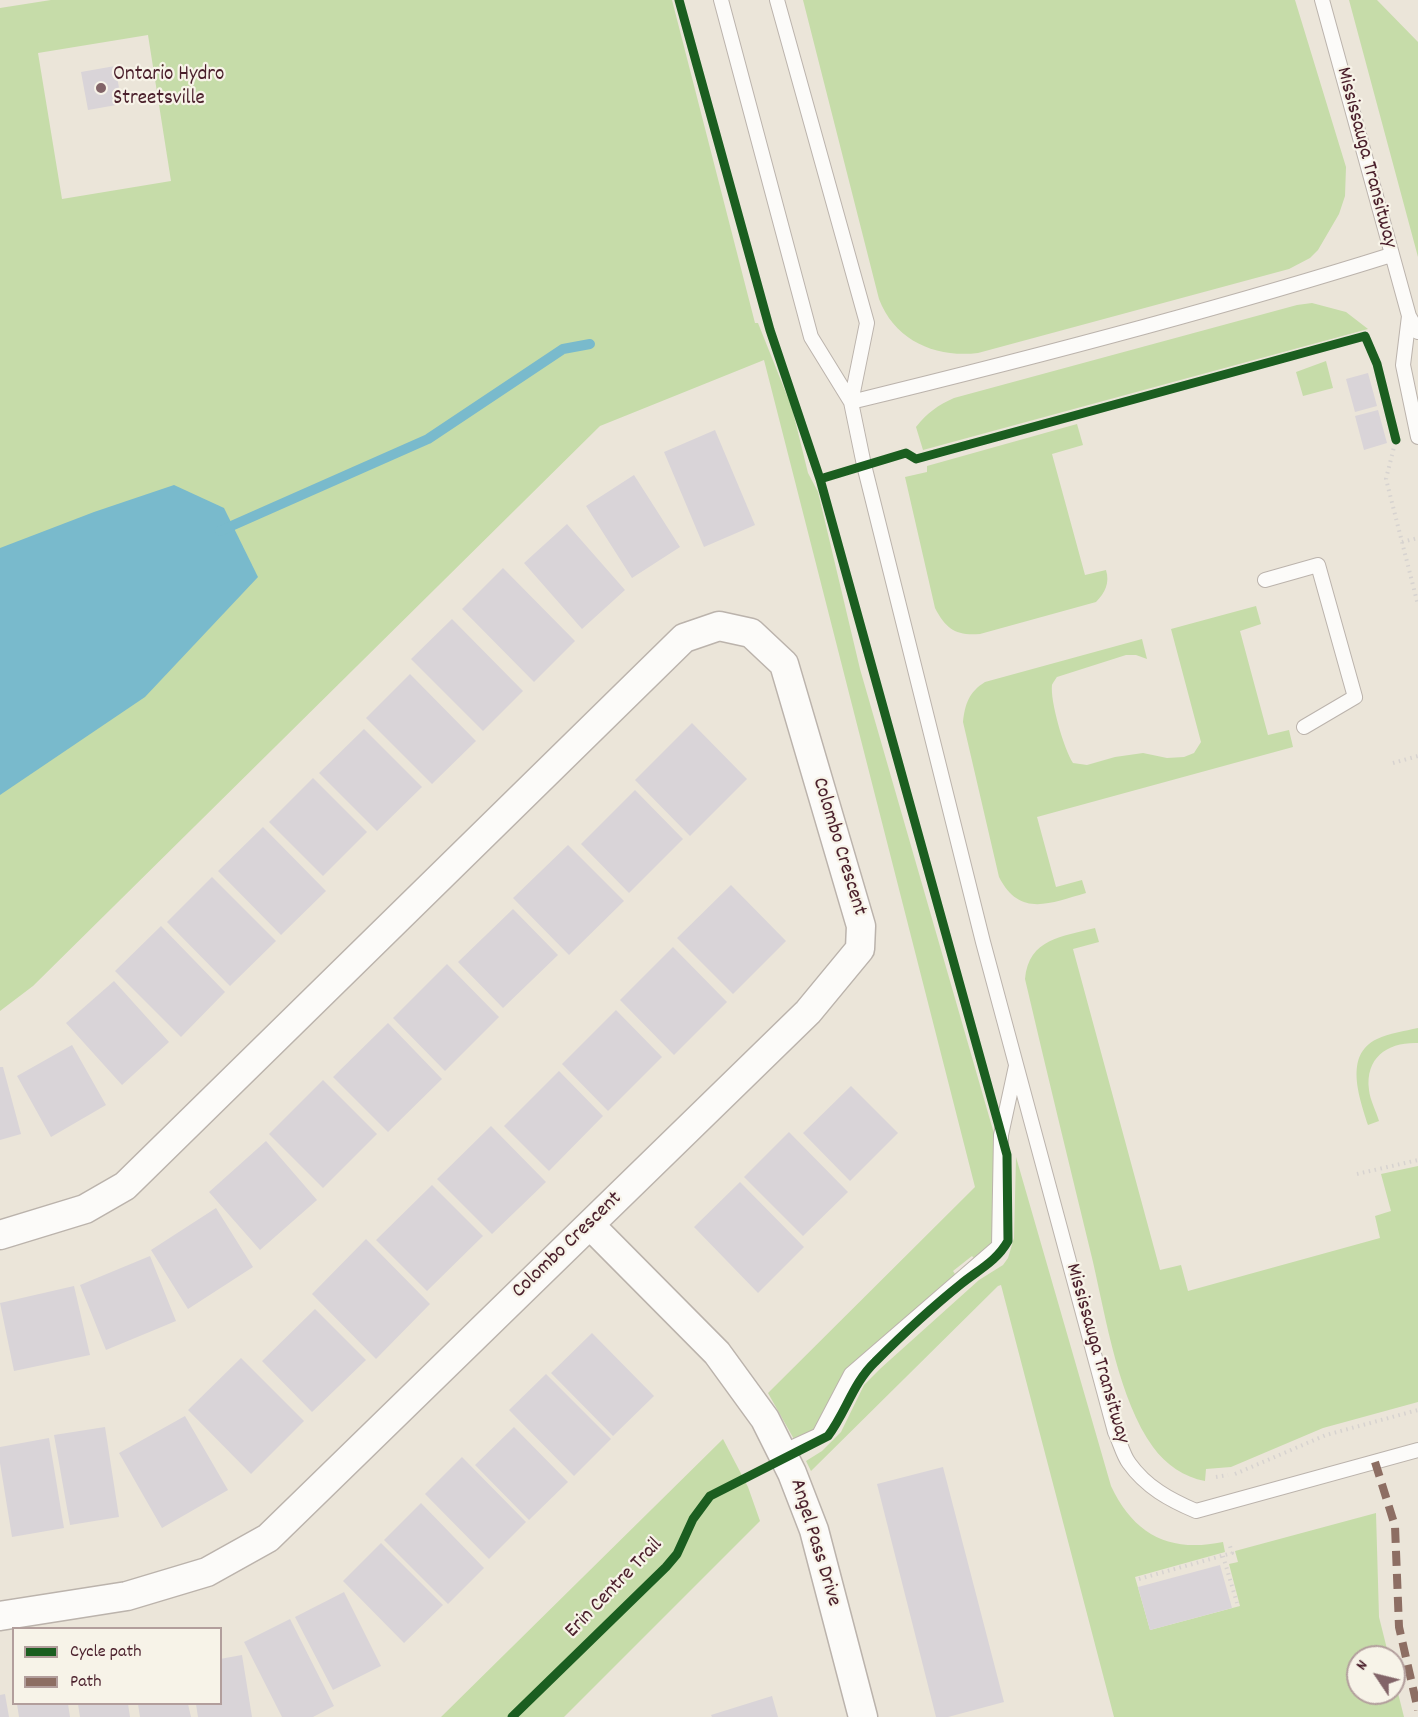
<!DOCTYPE html>
<html>
<head>
<meta charset="utf-8">
<style>
	body { margin:0 }
	#map { position:relative; width:1418px; height:1717px; overflow:hidden; background:#ebe5d9; font-family:Dekko,sans-serif }
	canvas { display:block }
	.legend { position:absolute; left:12px; top:1627px; width:210px; height:78px; box-sizing:border-box; background:#f7f3e8; border:2px solid #b29e9c; margin:0; padding:8px 10px; list-style:none; font-size:18px; color:#4a1f2b }
	.legend li { display:flex; align-items:center; gap:12px; height:30px }
	.legend b { width:30px; border:2px solid #b29e9c }
	.north { position:absolute; left:1346px; top:1645px; width:60px; height:60px; box-sizing:border-box; background:#f7f3e8; border:2px solid #b29e9c; border-radius:50%; rotate:305deg; font-size:16px; font-weight:700; line-height:24px; text-align:center; color:#4a1f2b }
	.north::after { content:''; display:block; margin:auto; width:21px; height:27px; background:#826468; clip-path:polygon(50% 0,100% 100%,50% 72%,0 100%) }
</style>
</head>
<body>
<div id="map">
<canvas width="1418" height="1717"></canvas>
<ul class="legend">
<li><b style="height:8px;background:#1b5e20"></b>Cycle path</li>
<li><b style="height:8px;background:#8d6e63"></b>Path</li>
</ul>
<div class="north">N</div>
</div>
<script>
const c = document.querySelector('canvas').getContext('2d');
c.lineJoin = 'round';
function fillPath(path, color) { c.fillStyle = color; c.fill(path, 'evenodd'); }
function strokePath(path, color, width, dash) { c.strokeStyle = color; c.lineWidth = width; c.lineCap = dash ? 'butt' : 'round'; c.setLineDash(dash || []); c.stroke(path); }
function drawText(font, color, halo, rows, align = 'center') {
  c.font = font + ' Dekko,sans-serif'; c.lineWidth = 4.5; c.setLineDash([]); c.textBaseline = 'middle'; c.strokeStyle = halo; c.fillStyle = color; for (const [text, x, y, turn = 0] of rows) {
    c.save(); c.translate(x, y); c.rotate((+turn || 0) * Math.PI / 180); c.textAlign = isNaN(turn) ? turn : align; if (halo) c.strokeText(text, 0, 0); c.fillText(text, 0, 0); c.restore();
  }
}
const green = new Path2D(`
	M51,0H672L755,323H758L792,408L808,473L818,492L860,669L997,1144L996,1247L977,1262L972,1256L953,1271L957,1277L861,1365L829,1421L795,1441L768,1393L975,1187L764,360L600,426L33,986L0,1011V8ZM148,35L171,181L62,199L38,53Z
	M803,0H1295L1346,167L1345,196L1339,214L1318,250L1310,258L1289,269L978,353C936,358 895,341 879,299Z
	M1349,0H1377L1418,42V257Z
	M1312,303L1346,312L1368,329L923,450L916,427C927,413 938,405 954,398L1297,305Z
	M1326,361L1333,388L1303,396L1296,372Z
	M1077,424L1083,445L1052,454L1085,575L1106,570C1110,583 1105,593 1096,602L980,634C956,636 946,629 935,608L905,477L927,472V466Z
	M1256,606L1261,624L1240,631L1268,735L1289,730L1293,747L1037,817L1056,887L1082,880L1086,893C1050,903 1020,918 999,877L963,722C965,704 969,692 985,682L1142,639L1147,659L1136,655H1126L1057,677C1056,678 1053,683 1052,685C1050,701 1064,749 1073,763L1087,765L1115,757L1143,753L1167,758L1184,757L1194,753L1201,742L1171,629Z
	M1095,928L1099,942L1073,949L1160,1270L1181,1265L1188,1291L1380,1238L1375,1216L1391,1211L1381,1174L1418,1166V1402L1323,1428L1231,1467L1206,1469L1205,1481C1184,1477 1166,1465 1153,1447C1119,1400 1106,1319 1093,1262C1070,1168 1047,1073 1025,979C1029,938 1062,937 1095,928Z
	M1418,1028V1043C1388,1042 1365,1057 1369,1090C1370,1100 1376,1111 1379,1121L1368,1125C1360,1099 1343,1055 1377,1039C1389,1033 1405,1031 1418,1028Z
	M1016,1157L1111,1486C1134,1535 1170,1553 1223,1542L1225,1552L1135,1577L1150,1630L1240,1606L1229,1564L1238,1562L1235,1551L1376,1513L1379,1617L1389,1657H1358V1693H1394V1677L1404,1717H1114L1001,1285L998,1286L811,1471L806,1461L822,1451L841,1432L864,1385L881,1368L979,1280L1003,1265L1008,1258L1014,1238Z
	M723,1439L748,1487L760,1521L564,1717H441Z`);
const water = new Path2D(`
	M174,485L224,508L258,577L145,697L0,795V548L94,512Z`);
const stream = new Path2D(`
	M220,531L428,439L563,349L590,344`);
const building = new Path2D(`
	M115,66L122,104L88,110L81,72Z
	M1368,373L1377,406L1355,412L1346,379Z
	M1378,410L1387,443L1364,450L1355,416Z
	M715,430L755,525L704,547L664,452Z
	M634,475L680,547L632,578L586,506Z
	M567,524L625,590L582,629L524,563Z
	M503,568L575,641L534,682L462,609Z
	M452,619L523,691L483,731L411,659Z
	M410,674L476,741L432,784L366,718Z
	M692,723L747,779L690,836L635,780Z
	M364,729L422,787L377,831L319,773Z
	M313,778L367,832L323,876L269,822Z
	M635,790L683,839L629,893L581,844Z
	M263,827L326,891L281,935L218,871Z
	M568,845L624,901L569,955L513,898Z
	M212,877L276,941L230,986L167,922Z
	M731,885L786,941L733,994L677,938Z
	M513,909L558,955L503,1008L458,962Z
	M161,926L225,992L181,1037L115,971Z
	M673,947L727,1002L674,1055L620,1000Z
	M447,964L499,1017L445,1071L393,1018Z
	M114,981L169,1042L122,1085L66,1023Z
	M616,1010L662,1057L608,1111L562,1064Z
	M388,1023L442,1079L388,1132L333,1077Z
	M72,1045L106,1105L51,1137L17,1076Z
	M0,1067H3L21,1134L0,1140Z
	M559,1071L603,1116L549,1171L504,1126Z
	M323,1080L377,1134L323,1188L269,1134Z
	M851,1086L898,1133L850,1181L803,1133Z
	M491,1126L546,1182L492,1234L437,1179Z
	M789,1132L848,1192L803,1236L744,1177Z
	M266,1141L317,1200L260,1250L209,1192Z
	M740,1182L804,1247L758,1293L694,1227Z
	M432,1185L483,1236L427,1291L376,1240Z
	M216,1208L253,1267L188,1309L151,1250Z
	M366,1239L430,1304L376,1359L312,1294Z
	M150,1256L176,1321L106,1350L80,1285Z
	M74,1286L90,1355L14,1371L0,1303Z
	M315,1309L366,1360L312,1412L262,1361Z
	M592,1333L654,1396L613,1436L551,1373Z
	M241,1358L304,1421L251,1474L188,1410Z
	M546,1374L611,1439L574,1476L509,1410Z
	M185,1416L228,1490L162,1528L119,1453Z
	M105,1427L119,1517L70,1525L54,1435Z
	M514,1427L568,1482L529,1520L475,1465Z
	M49,1438L64,1528L12,1537L0,1463V1447Z
	M462,1457L526,1522L489,1559L425,1494Z
	M943,1467L1004,1702L948,1717H936L877,1484Z
	M421,1503L484,1568L448,1604L384,1540Z
	M381,1543L443,1605L404,1643L343,1581Z
	M1220,1565L1232,1608L1150,1630L1138,1587Z
	M344,1592L381,1666L333,1690L295,1617Z
	M290,1619L334,1706L313,1717H282L244,1642Z
	M242,1655L252,1717H198L196,1704H220V1659Z
	M5,1694L9,1717H0V1695Z
	M772,1696L778,1717H712L711,1715Z
	M17,1704H68L70,1717H19Z
	M78,1704H128L130,1717H80Z
	M138,1704H188L191,1717H140Z`);
const path = new Path2D(`
	M1395,443L1386,479L1418,605
	M1402,542L1418,538
	M1393,763L1418,756
	M1357,1174L1418,1160
	M1235,1474L1326,1435L1418,1410
	M1216,1477L1228,1475
	M1223,1556L1237,1603
	M1139,1579L1232,1553L1230,1546`);
const service = new Path2D(`
	M721,0L811,337L851,402L864,465L983,942L1115,1432C1120,1442 1123,1455 1129,1463C1146,1487 1170,1500 1196,1511L1418,1450
	M777,0L867,323L851,402
	M1322,0L1409,316L1418,332
	M1409,316L1403,365L1418,437
	M851,402C1032,358 1213,311 1391,255
	M1265,580L1318,565L1355,697L1304,727
	M782,1452L819,1435L851,1374L999,1246L1001,1135L1016,1066`);
const minor = new Path2D(`
	M590,1225L717,1353L765,1419L792,1473L814,1530L863,1717
	M0,1235L85,1209L125,1186L684,638L719,626L751,633L784,664L861,926L860,949L808,1012L268,1538L207,1572L127,1596L0,1616`);
const quiet = new Path2D(`
	M1375,1462L1395,1526L1399,1627L1418,1710`);
const cycleway = new Path2D(`
	M820,479L906,453L916,459L1365,336L1377,364L1396,440
	M512,1717L666,1567L677,1554L693,1519L710,1496L828,1436C846,1412 853,1383 875,1362C902,1335 931,1308 961,1284C978,1270 996,1262 1008,1241L1007,1155L820,479L770,330L679,0`);
const markers = [
	[101,88,6,"#826468"]
];
const poiNames = [
	["Ontario Hydro",113,76],
	["Streetsville",113,100]
];
const streetNames = [
	["Mississauga Transitway",1365,158,75],
	["Colombo Crescent",838,847,73],
	["Colombo Crescent",568,1246,-44],
	["Mississauga Transitway",1096,1354,74],
	["Angel Pass Drive",814,1543,73],
	["Erin Centre Trail",615,1589,-46]
];
fillPath(green, '#c6dca9');
fillPath(water, '#79bacc');
strokePath(stream, '#79bacc', 10);
fillPath(building, '#d9d4d8');
strokePath(service, '#bbb3ac', 16);
strokePath(minor, '#bbb3ac', 31);
strokePath(path, '#d7d3d0', 4, [1.5, 4.5]);
strokePath(service, '#fcfbf9', 14);
strokePath(minor, '#fcfbf9', 28);
strokePath(quiet, '#8d6e63', 8, [15, 8]);
strokePath(cycleway, '#1b5e20', 9);
for (const [x, y, r, color] of markers) { const dot = new Path2D(); dot.arc(x, y, r, 0, 2 * Math.PI); c.fillStyle = color; c.fill(dot); strokePath(dot, '#f7f3e8', 2); }
drawText('21px', '#4a1f2b', '#f7f3e8', poiNames, 'left');
drawText('21px', '#4a1f2b', '#f7f3e8', streetNames);
</script>
</body>
</html>
